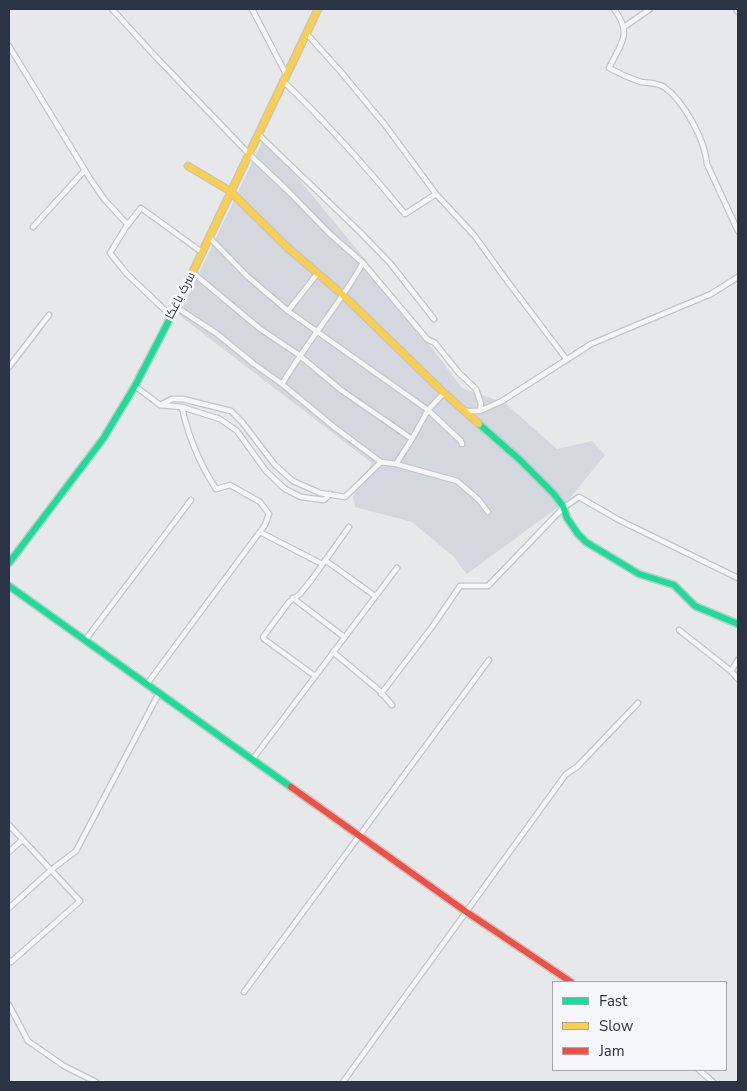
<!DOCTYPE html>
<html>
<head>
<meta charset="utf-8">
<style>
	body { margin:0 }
	#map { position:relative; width:747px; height:1091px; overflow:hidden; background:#e6e8ea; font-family:"Nunito Sans",sans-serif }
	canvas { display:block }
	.frame { position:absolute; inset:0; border:10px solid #2b3445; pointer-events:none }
	.legend { position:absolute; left:552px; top:981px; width:175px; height:90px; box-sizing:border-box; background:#f4f6f9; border:1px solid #a4a8b1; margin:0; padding:6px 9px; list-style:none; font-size:15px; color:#2b3445 }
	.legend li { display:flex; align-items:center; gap:10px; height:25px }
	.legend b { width:25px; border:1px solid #a4a8b1 }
</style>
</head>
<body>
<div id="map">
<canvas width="747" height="1091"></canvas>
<div class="frame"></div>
<ul class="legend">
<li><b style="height:6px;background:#16e098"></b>Fast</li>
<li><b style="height:6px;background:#ffcf43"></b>Slow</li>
<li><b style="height:6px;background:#f24e42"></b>Jam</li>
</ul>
</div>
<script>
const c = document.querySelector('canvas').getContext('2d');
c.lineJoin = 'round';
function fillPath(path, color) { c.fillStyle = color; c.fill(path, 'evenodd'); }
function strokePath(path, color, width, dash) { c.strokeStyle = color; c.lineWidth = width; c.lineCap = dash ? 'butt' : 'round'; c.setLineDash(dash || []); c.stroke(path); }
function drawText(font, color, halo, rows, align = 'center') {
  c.font = font + ' "Nunito Sans",Cairo,sans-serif'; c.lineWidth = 5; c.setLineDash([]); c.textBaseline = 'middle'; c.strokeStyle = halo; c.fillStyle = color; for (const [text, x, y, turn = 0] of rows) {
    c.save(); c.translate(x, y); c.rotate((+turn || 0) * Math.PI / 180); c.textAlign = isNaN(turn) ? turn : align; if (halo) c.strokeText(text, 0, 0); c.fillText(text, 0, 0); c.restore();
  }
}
const built = new Path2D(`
	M262,142L293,172L364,258L462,388L505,403L557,449L592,441L605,455L569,499L467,574L453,556L412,522L355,507L353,496L372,463L179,315Z`);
const street = new Path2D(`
	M112,9L155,56L249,154L288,191L330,234L363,263L427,339L435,343L459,373L476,389L481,404L480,411
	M252,9L286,74
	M614,9C633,34 621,43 609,68C620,74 629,78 641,82C648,83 658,83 664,87C684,101 705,140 707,164L738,231
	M736,9L738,12
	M624,27L650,9
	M306,33L341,72L385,125L436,194L474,235L505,278L567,360
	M9,46L89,177L104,199L128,225
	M284,82C327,123 367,168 405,214L436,194
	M259,135L360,232L390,263L434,319
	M33,227L85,170
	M209,237L247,276L288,311L428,410L461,441L462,444
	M193,273L259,328L299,355L341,390L412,439
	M176,307L216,333L254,364L282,384L334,427L381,462L396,464L457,481L479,500L488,512
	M288,311L317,274
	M171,316L127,274L110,253L126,227L141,208L203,253
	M9,367L49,315
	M282,384C307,342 339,305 363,263
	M135,386L160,405L182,407L220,419L237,431L266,471L285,489L301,497L324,500L330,494
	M160,405L172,399H183L231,411L242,422L275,465L293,481L320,493L345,497L381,462
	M465,411H480L502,401L591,344L711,294L738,277
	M396,464L412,439L428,410L444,393
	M260,532L322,564
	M325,560L375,596
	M293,598L344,637
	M679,630L731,671L738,679
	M86,639L191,500
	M333,652L380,691L392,705
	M731,671L738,660
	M315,676L264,639L263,637L289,602L300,594L312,579L349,527
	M147,684L265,525L269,514L260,502L230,485L216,489C200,464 188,437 182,407
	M381,694L432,627L460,586H488L563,508L579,497L619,520L738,578
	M252,760L397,568
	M9,825L80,901L11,962L9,960
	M9,852L22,840
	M9,908L51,870L76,851L159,693
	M244,992L489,660
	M9,1005L28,1041L64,1066L96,1082
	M699,1070L713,1082
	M343,1082L566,774L577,767L638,703`);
const fast = new Path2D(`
	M479,424L520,460L553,493L563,506L567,518L578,534L586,542L639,574L674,585L695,606L738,624
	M9,563L103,439L135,386L178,303
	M9,586L291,787`);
const slow = new Path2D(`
	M188,166L230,191L289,249L343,295L444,393L479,424
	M178,303L318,9`);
const jam = new Path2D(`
	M291,787L465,911L571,982`);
const streetNames = [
	["سرک باغکا",181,296,-63]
];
fillPath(built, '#d4d7dd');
strokePath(street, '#c4c6c8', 7);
strokePath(fast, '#c4c6c8', 9);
strokePath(slow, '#c4c6c8', 9);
strokePath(jam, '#c4c6c8', 9);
strokePath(street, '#f5f6f7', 4.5);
strokePath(fast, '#16e098', 6);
strokePath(slow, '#ffcf43', 6);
strokePath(jam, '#f24e42', 6);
drawText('12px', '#2b3445', '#f4f6f9', streetNames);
</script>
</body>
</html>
